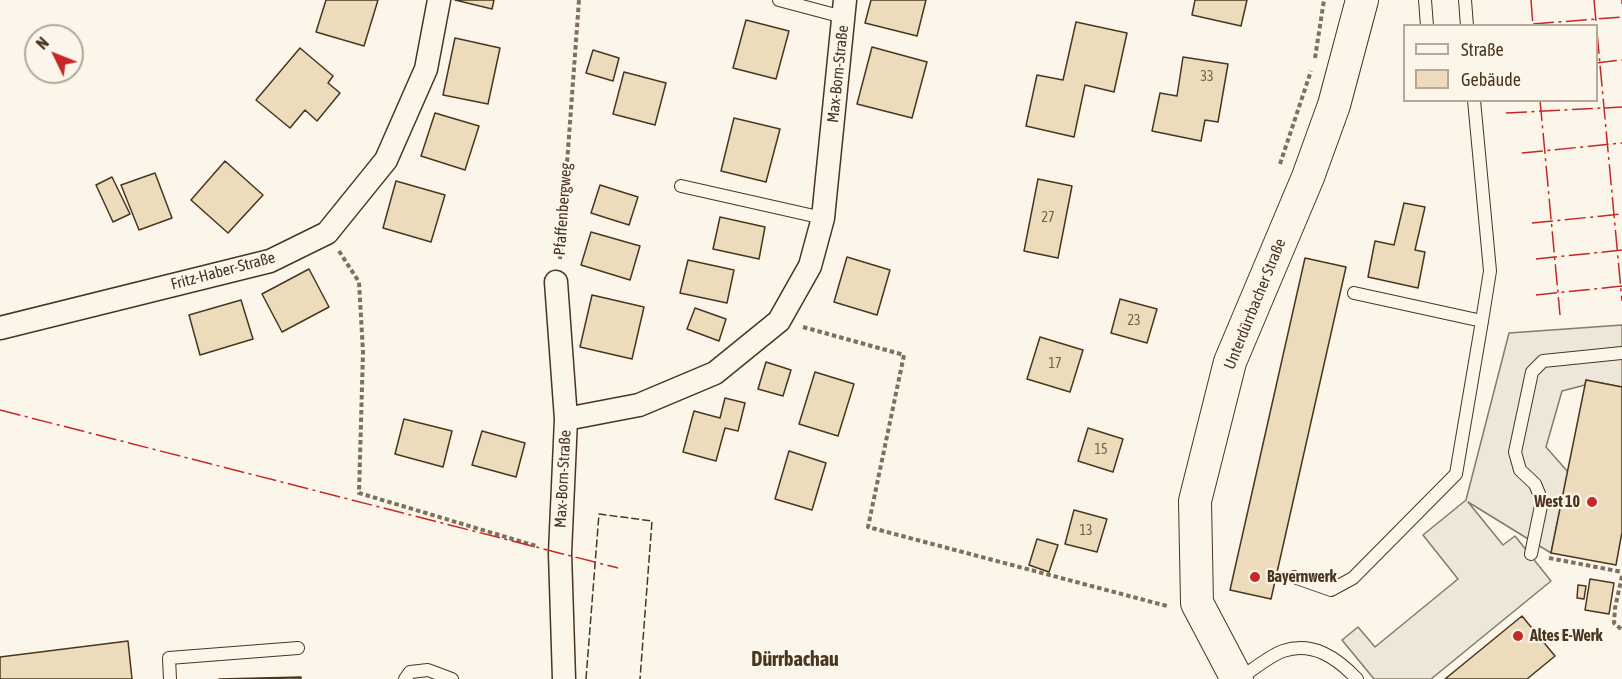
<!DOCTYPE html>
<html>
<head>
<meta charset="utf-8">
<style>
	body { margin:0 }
	#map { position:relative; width:1622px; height:679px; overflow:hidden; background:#fbf6e9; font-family:"Asap Condensed",sans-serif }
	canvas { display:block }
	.legend { position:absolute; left:1403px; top:24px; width:195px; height:78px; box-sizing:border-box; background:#fbf6e9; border:2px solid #b4a999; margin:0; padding:8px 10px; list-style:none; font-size:18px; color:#4a3520 }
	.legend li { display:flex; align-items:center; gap:12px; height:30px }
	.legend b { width:30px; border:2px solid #b4a999 }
	.north { position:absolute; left:24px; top:24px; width:60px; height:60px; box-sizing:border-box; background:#fbf6e9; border:2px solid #b4a999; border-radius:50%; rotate:313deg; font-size:16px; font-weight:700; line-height:24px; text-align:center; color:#4a3520 }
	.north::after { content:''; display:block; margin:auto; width:21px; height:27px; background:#c62828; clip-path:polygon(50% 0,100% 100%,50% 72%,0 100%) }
</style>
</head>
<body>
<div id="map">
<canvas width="1622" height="679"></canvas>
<ul class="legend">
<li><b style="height:8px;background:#fbf6e9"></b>Straße</li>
<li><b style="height:16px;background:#ecdcbc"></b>Gebäude</li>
</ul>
<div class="north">N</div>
</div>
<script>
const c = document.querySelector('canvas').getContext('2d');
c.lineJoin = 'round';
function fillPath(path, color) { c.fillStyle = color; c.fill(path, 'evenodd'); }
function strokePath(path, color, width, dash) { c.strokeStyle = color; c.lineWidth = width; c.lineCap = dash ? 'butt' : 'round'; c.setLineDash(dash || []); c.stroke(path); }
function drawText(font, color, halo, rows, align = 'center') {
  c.font = font + ' "Asap Condensed",sans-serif'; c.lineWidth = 4.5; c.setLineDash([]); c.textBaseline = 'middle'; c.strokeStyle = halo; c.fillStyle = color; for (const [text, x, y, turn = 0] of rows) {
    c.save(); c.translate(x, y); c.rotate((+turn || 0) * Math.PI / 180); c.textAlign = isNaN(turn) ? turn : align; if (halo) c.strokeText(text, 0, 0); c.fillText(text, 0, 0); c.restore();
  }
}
const parking = new Path2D(`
	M1622,325V387L1586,380L1585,385L1562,391L1546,447L1568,472L1551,553L1468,502L1503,545L1515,536L1551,581L1431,679H1374L1342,640L1358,627L1375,647L1458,579L1423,535L1466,500L1509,333Z`);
const building = new Path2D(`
	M326,0H378L364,46L316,32Z
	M455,0H494L492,9Z
	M871,0H926L917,36L865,23Z
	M1195,0H1247L1241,26L1192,15Z
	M746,20L789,31L776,79L733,68Z
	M1076,22L1127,33L1114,92L1085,85L1074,137L1026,126L1037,75L1063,80Z
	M455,38L500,48L488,104L443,95Z
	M872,47L927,62L912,118L857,104Z
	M300,48L333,76L328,83L340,93L317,121L305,110L290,128L256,100Z
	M593,50L619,58L613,81L586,73Z
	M1183,57L1228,64L1218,122L1205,120L1201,141L1152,131L1160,93L1177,96Z
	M624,72L666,83L655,125L613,114Z
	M435,113L479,126L465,170L421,156Z
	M734,118L780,129L766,182L721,171Z
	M225,161L263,195L228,233L191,200Z
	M155,173L172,218L139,230L121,185Z
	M112,177L130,214L113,222L96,185Z
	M1038,179L1072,186L1058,258L1024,251Z
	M396,181L445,195L431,242L383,228Z
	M600,185L638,197L629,225L591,213Z
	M1404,203L1425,207L1415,250L1425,252L1418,288L1368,277L1375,241L1394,245Z
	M720,217L765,227L759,259L713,249Z
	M591,232L640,246L630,280L581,265Z
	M847,257L890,270L877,315L834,302Z
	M1305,258L1346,267L1271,599L1230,590Z
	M688,260L734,270L727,303L680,293Z
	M309,269L329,307L282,332L262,294Z
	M592,295L644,307L632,359L580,347Z
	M1120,299L1157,309L1147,343L1111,333Z
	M241,300L253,339L200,355L189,315Z
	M695,308L726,319L719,341L687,329Z
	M1040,337L1083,350L1070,392L1027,379Z
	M766,362L791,370L783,396L758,389Z
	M815,372L854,384L838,436L799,424Z
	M1586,380L1622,387V532L1616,565L1551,553Z
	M725,398L745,403L738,431L725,428L716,461L683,452L694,411L720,418Z
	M404,419L452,431L443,467L395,454Z
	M1088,428L1123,439L1113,472L1078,461Z
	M482,431L525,443L516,477L472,465Z
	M789,451L826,463L812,510L775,499Z
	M1074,510L1107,519L1097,552L1065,544Z
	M1037,539L1058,545L1049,572L1029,565Z
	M1590,579L1614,583L1609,614L1585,610Z
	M1578,585L1586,586L1584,599L1577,598Z
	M1522,616L1555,656L1527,679H1445Z
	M128,641L132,679H0V657Z
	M301,677V679H219Z`);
const path = new Path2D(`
	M1315,58L1324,0
	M1280,164L1311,71
	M339,251L359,282L363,352L359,493L536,546
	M560,259L579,0
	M803,327L904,355L868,527L1167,606
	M1549,558L1622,572
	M1622,576L1615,608L1614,623L1622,630`);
const lane = new Path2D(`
	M779,0L843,17
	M1425,0L1427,26
	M1465,0L1467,26
	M1474,100L1490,271L1482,321
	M681,186L823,218
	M1531,554L1542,501L1535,484L1520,470L1515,452L1532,372L1543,361L1622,353
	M1294,577L1331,590L1353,578L1456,474L1482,321L1354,293
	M170,679L169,658L298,648
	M405,679L410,672L428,670L452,679
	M1239,679C1251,671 1269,656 1283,651C1313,641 1337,658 1357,679`);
const street = new Path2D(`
	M556,282L566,419L560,553L564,679
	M0,328L270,261L327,233L386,160L426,69L439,0
	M566,419L639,405L715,373L779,321L810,266L823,218L845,0`);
const secondary = new Path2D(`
	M1237,679L1197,603L1195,501L1230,362L1308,177L1334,105L1362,0`);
const fence = new Path2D(`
	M586,679L599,514L652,521L640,679`);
const power = new Path2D(`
	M1531,0L1533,26
	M1594,0L1622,301
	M1622,0V4
	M1533,24L1622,17
	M1596,63L1622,60
	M1540,100L1560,315
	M1506,113L1622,107
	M1522,153L1622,143
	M1532,223L1622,214
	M1536,259L1622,250
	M1536,295L1622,286
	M0,410L618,568`);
const markers = [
	[1592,502,6,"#c62828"],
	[1255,577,6,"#c62828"],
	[1518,636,6,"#c62828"]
];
const numberNames = [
	["33",1207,77],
	["27",1048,218],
	["23",1134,321],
	["17",1055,364],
	["15",1101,450],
	["13",1086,531]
];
const streetNames = [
	["Max-Born-Straße",838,74,-84],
	["Pfaffenbergweg",563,209,-86],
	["Fritz-Haber-Straße",223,271,-15],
	["Unterdürrbacher Straße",1255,304,-68],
	["Max-Born-Straße",563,479,-87]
];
const poiNames = [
	["West 10",1580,502,"right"],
	["Bayernwerk",1267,577],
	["Altes E-Werk",1530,636]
];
const quarterNames = [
	["Dürrbachau",795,660]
];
fillPath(parking, '#ede7d9');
strokePath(parking, '#887966', 1.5);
fillPath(building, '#ecdcbc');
strokePath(building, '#4a3520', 1.5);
strokePath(lane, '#4a3520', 14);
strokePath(street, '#4a3520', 25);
strokePath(secondary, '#4a3520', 34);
strokePath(path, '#7f6f5c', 4, [4.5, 3]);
strokePath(lane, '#fbf6e9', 12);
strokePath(street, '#fbf6e9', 22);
strokePath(secondary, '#fbf6e9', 32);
strokePath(fence, '#4a3520', 1.5, [8, 3]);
strokePath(power, '#c62828', 1.5, [21, 4.5, 3, 4.5]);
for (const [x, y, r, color] of markers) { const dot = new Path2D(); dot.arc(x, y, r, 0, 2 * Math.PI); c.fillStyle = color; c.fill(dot); strokePath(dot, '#fbf6e9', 2); }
drawText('14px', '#725f47', null, numberNames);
drawText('16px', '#4a3520', '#fbf6e9', streetNames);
drawText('bold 16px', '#4a3520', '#fbf6e9', poiNames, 'left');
drawText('bold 20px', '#4a3520', '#fbf6e9', quarterNames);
</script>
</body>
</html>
